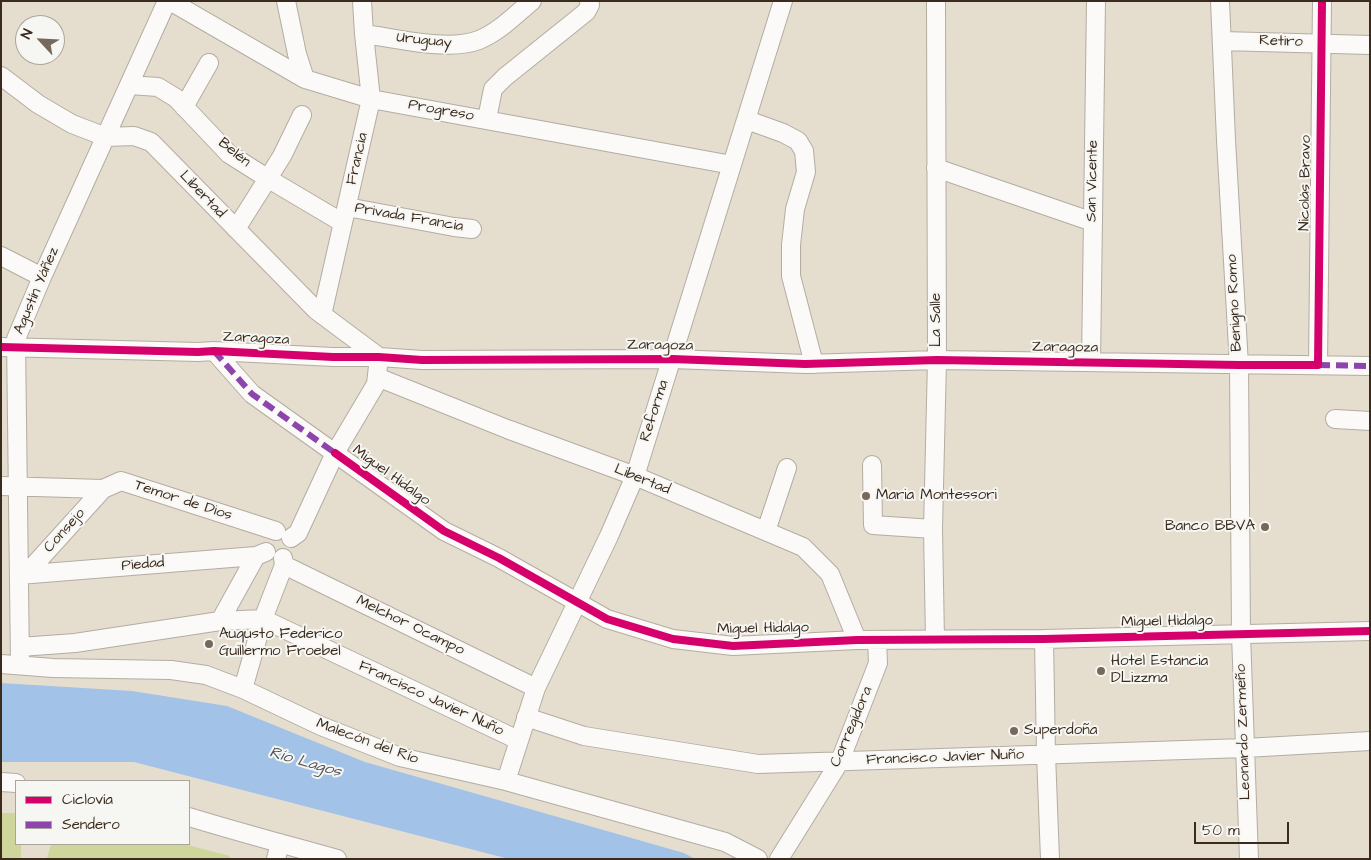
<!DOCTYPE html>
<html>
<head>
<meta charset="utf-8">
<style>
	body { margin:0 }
	#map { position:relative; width:1371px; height:860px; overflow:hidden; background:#e5decf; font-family:"Architects Daughter",sans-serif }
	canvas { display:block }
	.frame { position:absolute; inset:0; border:2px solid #3b2a1e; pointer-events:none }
	.legend { position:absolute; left:15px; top:780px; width:175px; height:65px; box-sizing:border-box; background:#f6f6f2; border:1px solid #aba49d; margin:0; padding:6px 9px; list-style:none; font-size:15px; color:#3b2a1e }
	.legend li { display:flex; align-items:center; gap:10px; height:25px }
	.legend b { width:25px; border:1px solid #aba49d }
	.north { position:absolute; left:15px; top:15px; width:50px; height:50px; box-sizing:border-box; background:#f6f6f2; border:1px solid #aba49d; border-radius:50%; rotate:295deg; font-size:14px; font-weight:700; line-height:20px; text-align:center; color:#3b2a1e }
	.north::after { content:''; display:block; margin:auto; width:18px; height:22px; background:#76695c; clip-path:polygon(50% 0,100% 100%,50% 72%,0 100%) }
	.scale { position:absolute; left:1194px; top:822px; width:95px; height:22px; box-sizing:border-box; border:2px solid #3b2a1e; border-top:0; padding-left:6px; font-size:15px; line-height:18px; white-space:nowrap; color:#3b2a1e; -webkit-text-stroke:4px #f6f6f2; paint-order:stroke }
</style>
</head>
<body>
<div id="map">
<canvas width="1371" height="860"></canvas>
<div class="frame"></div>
<ul class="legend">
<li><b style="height:6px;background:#d6006c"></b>Ciclovía</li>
<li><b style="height:6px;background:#8e44ad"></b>Sendero</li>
</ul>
<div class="north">N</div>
<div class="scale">50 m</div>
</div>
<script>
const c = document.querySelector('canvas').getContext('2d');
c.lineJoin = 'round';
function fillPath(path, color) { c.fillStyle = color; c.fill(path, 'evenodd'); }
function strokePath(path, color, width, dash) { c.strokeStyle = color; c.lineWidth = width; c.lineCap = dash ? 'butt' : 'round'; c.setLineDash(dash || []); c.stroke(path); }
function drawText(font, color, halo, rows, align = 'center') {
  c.font = font + ' "Architects Daughter",sans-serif'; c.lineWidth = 4; c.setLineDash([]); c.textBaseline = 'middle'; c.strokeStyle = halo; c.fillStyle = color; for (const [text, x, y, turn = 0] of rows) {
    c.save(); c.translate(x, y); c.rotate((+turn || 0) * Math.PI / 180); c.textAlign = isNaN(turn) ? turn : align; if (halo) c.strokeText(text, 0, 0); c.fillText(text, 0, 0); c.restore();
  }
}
const green = new Path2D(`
	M1,813H16V844H21V859H1Z
	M51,844H184L230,856L229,859H47Z`);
const water = new Path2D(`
	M1,683L132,691L227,706L365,762L684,853L695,859H509L134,762H1Z`);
const minor = new Path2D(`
	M170,1L305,79L371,99L732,165
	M286,1L297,54L305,79
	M1220,1L1226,140L1239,365L1241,634L1249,859
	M364,34C396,38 448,52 479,40C499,32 515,15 532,1
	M1222,41L1370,45
	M1,76L38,104L72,124L106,137L134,136L151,142L316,310L379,357L376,384L335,453L298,533L291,538
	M129,85L158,87L176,98L229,154L267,178L343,223
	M184,107L209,63
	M487,119L493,89L505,77L586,12L590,5L589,1
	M747,120L783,133L798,141L804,151L806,172L795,209L791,245V276L814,364
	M936,168L1093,222
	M347,207L454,227L472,229
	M236,229L282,156L302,115
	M1,256L42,277
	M322,315L371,99L364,34L362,1
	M1,347L198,352L214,351L333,357H379L422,360L672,359L805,364L937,360L1370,366
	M214,351L252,394L444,531L499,558L607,619L673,639L733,646L857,640L1044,639L1370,631
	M1091,362L1096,1
	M1318,365L1322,1
	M377,377L507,429L635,476L803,547L830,574L857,640
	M1335,419L1370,421
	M872,465L873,525L933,529
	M1,486L103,489L121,481L276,531
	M766,531L787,468
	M284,565L536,688
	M26,574L103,489
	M19,575L256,556L266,552
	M220,621L256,556
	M1044,639L1046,754L1050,859
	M935,640L933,529L937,360L936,1
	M20,647L75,643L220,621L263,619L518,740
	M1,664L53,668L171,670L206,675L243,689L321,726L400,757L506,781L725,842L758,859
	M20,665L16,339L42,277L167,1
	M243,689L263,619L284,565L283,558
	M526,717L584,736L758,764L1245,748L1370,741
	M506,781L536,688L609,536L635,476L783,1
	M1,782L16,783
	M189,817C238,832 287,845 337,859
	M276,859L280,843
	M779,859L840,761L878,663L877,640`);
const quiet = new Path2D(`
	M214,351L252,394L335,453
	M1318,365L1370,366`);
const cycleway = new Path2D(`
	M1,347L198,352L214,351L333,357H379L422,360L672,359L805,364L937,360L1239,365H1318L1322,1
	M335,453L444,531L499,558L607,619L673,639L733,646L857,640L1044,639L1370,631`);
const markers = [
	[866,496,5,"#76695c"],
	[1265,527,5,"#76695c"],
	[209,644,5,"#76695c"],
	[1101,671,5,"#76695c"],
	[1014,731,5,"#76695c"]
];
const streetNames = [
	["Uruguay",424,41,6],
	["Retiro",1281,42,2],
	["Progreso",441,111,10],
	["Belén",234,153,39],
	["Francia",358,159,-77],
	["San Vicente",1093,181,-89],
	["Nicolás Bravo",1306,183,-89],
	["Libertad",202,195,46],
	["Privada Francia",409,218,10],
	["Agustín Yáñez",37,291,-67],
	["Benigno Romo",1235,303,-93],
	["La Salle",937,320,-90],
	["Zaragoza",256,339,3],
	["Zaragoza",660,346,1],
	["Zaragoza",1065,348,1],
	["Reforma",655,411,-72],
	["Miguel Hidalgo",391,476,36],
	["Libertad",642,480,22],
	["Temor de Dios",183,501,18],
	["Consejo",65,531,-48],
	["Piedad",143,565,-5],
	["Miguel Hidalgo",1167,622,-1],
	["Melchor Ocampo",410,626,26],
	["Miguel Hidalgo",763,629,-1],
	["Francisco Javier Nuño",431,699,25],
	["Corregidora",852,727,-67],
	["Leonardo Zermeño",1244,732,-92],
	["Malecón del Río",367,742,20],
	["Francisco Javier Nuño",945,758,-2]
];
const poiNames = [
	["Maria Montessori",876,496],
	["Banco BBVA",1255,527,"right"],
	["Augusto Federico",219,635],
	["Guillermo Froebel",219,652],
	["Hotel Estancia",1111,662],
	["DLizzma",1111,679],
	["Superdoña",1024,731]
];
const waterNames = [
	["Río Lagos",305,763,16]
];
fillPath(green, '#ced69c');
fillPath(water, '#a2c2e7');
strokePath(minor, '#b3aca2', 20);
strokePath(minor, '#fbfaf8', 18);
strokePath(quiet, '#8e44ad', 6, [12, 6]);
strokePath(cycleway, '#d6006c', 8);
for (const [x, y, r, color] of markers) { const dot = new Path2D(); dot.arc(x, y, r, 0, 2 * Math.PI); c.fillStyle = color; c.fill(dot); strokePath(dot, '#f6f6f2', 2); }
drawText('15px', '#3b2a1e', '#f6f6f2', streetNames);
drawText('15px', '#3b2a1e', '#f6f6f2', poiNames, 'left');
drawText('italic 16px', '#52545d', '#f6f6f2', waterNames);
</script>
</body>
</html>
